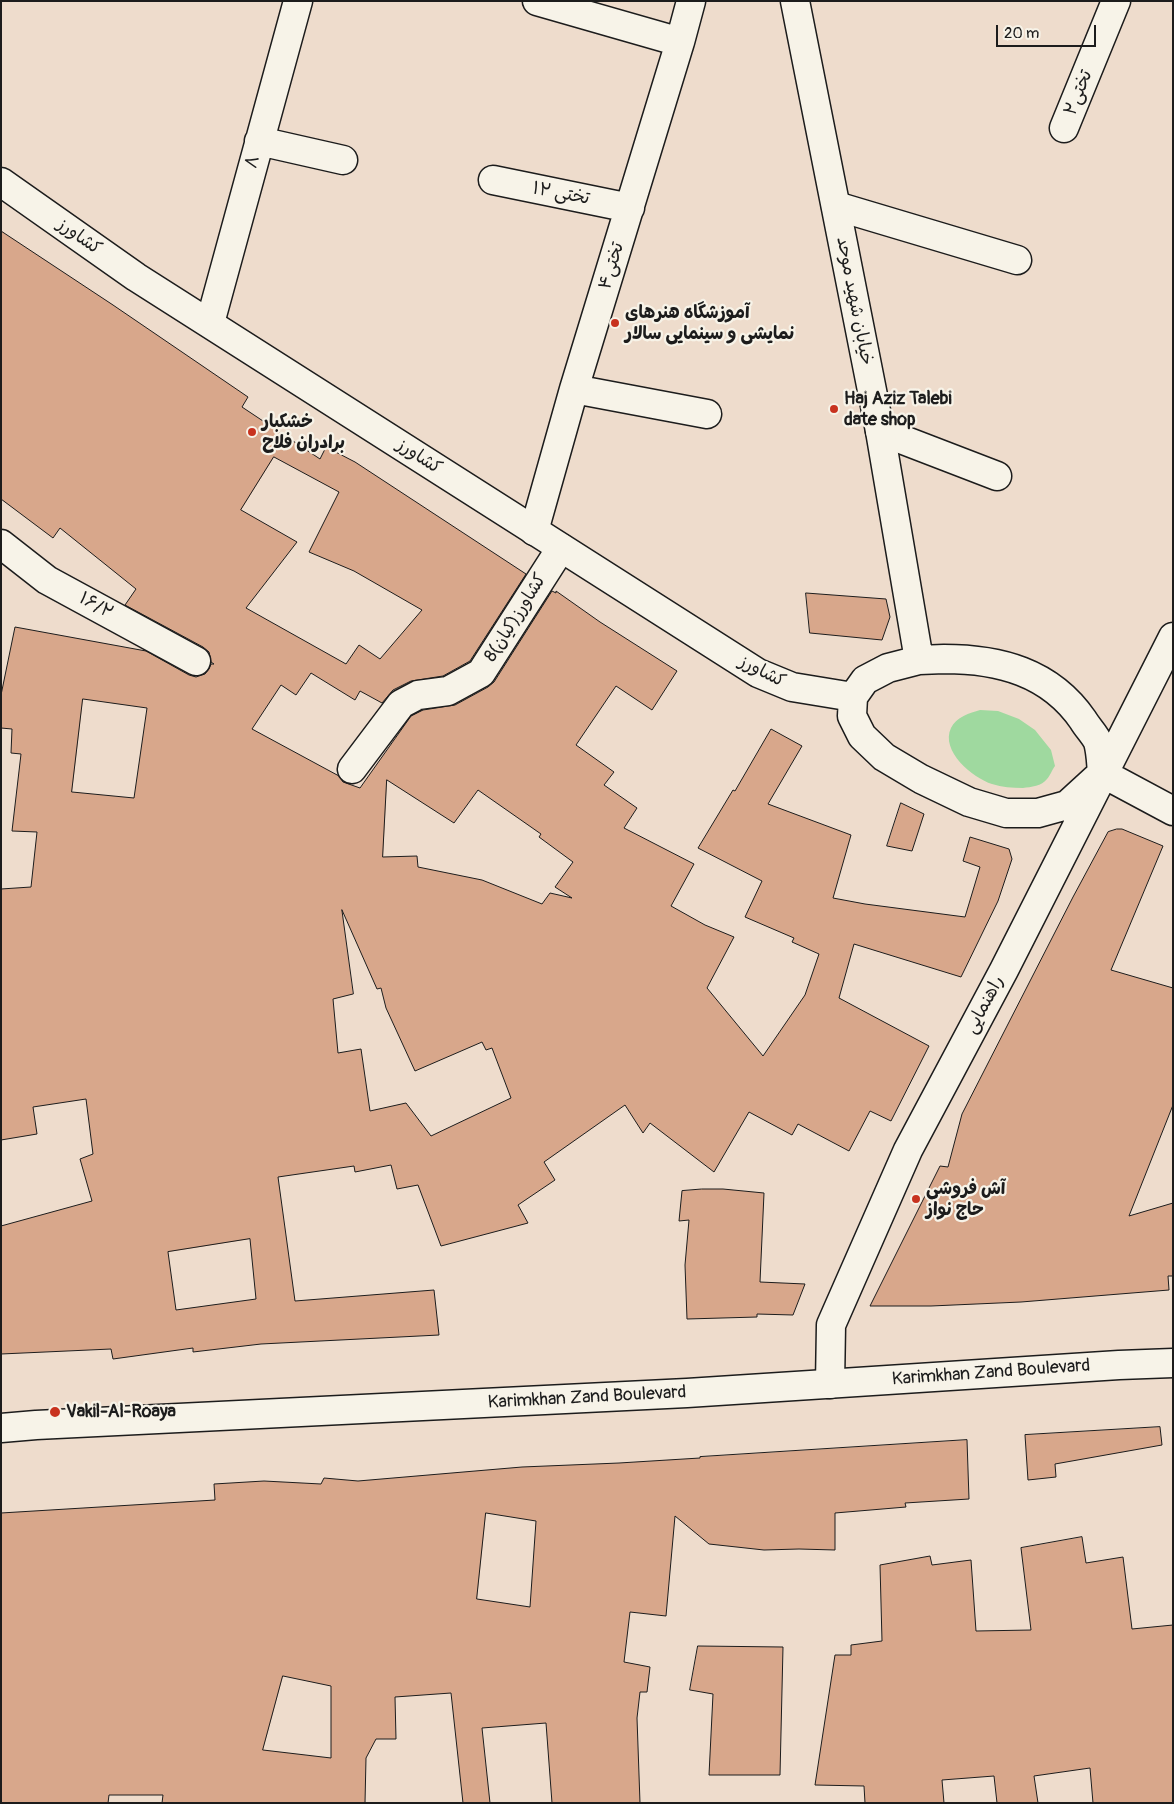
<!DOCTYPE html>
<html>
<head>
<meta charset="utf-8">
<style>
	body { margin:0 }
	#map { position:relative; width:1174px; height:1804px; overflow:hidden; background:#eedccc; font-family:Pangolin,sans-serif }
	canvas { display:block }
	.frame { position:absolute; inset:0; border:2px solid #1c1c1c; pointer-events:none }
	.scale { position:absolute; left:996px; top:25px; width:100px; height:22px; box-sizing:border-box; border:2px solid #1c1c1c; border-top:0; padding-left:6px; font-size:15px; line-height:18px; white-space:nowrap; color:#1c1c1c; -webkit-text-stroke:4px #f7f3e8; paint-order:stroke }
</style>
</head>
<body>
<div id="map">
<canvas width="1174" height="1804"></canvas>
<div class="frame"></div>
<div class="scale">20 m</div>
</div>
<script>
const c = document.querySelector('canvas').getContext('2d');
c.lineJoin = 'round';
function fillPath(path, color) { c.fillStyle = color; c.fill(path, 'evenodd'); }
function strokePath(path, color, width, dash) { c.strokeStyle = color; c.lineWidth = width; c.lineCap = dash ? 'butt' : 'round'; c.setLineDash(dash || []); c.stroke(path); }
function drawText(font, color, halo, rows, align = 'center') {
  c.font = font + ' Pangolin,"Playpen Sans Arabic",sans-serif'; c.lineWidth = 4.5; c.setLineDash([]); c.textBaseline = 'middle'; c.strokeStyle = halo; c.fillStyle = color; for (const [text, x, y, turn = 0] of rows) {
    c.save(); c.translate(x, y); c.rotate((+turn || 0) * Math.PI / 180); c.textAlign = isNaN(turn) ? turn : align; if (halo) c.strokeText(text, 0, 0); c.fillText(text, 0, 0); c.restore();
  }
}
const green = new Path2D(`
	M980,710L998,711L1019,719L1035,730L1051,750L1055,766C1052,770 1050,776 1047,779C1042,786 1031,787 1023,788C1012,788 1002,787 992,784C973,778 940,751 951,728C956,717 970,713 980,710Z`);
const building = new Path2D(`
	M1,231L113,305L248,397L242,407L320,459L326,447L355,462L526,574L470,661L443,676L411,681L393,690L382,703L360,691L355,700L311,673L296,695L281,685L252,729L339,776L343,782L360,788L411,716L423,710L455,705L488,687L494,682L552,591L556,593V591L600,622L677,671L652,710L616,686L576,745L614,772L604,785L637,808L624,828L694,864L671,906L705,925L734,937L707,988L763,1056L805,995L819,954L792,942L794,938L745,917L762,881L698,848L733,790L735,791L771,729L802,746L768,804L851,835L833,898L865,904L965,917L980,867L963,861L970,837L1009,849L1012,859L998,901L961,977L854,944L839,998L929,1046L891,1121L870,1111L849,1151L798,1124L792,1135L749,1112L714,1172L650,1123L643,1133L625,1105L544,1162L555,1180L518,1205L528,1223L441,1246L418,1185L397,1189L391,1165L355,1172L354,1166L278,1177L295,1301L434,1290L439,1335L261,1344L193,1352V1348L113,1359L111,1349L1,1354V1226L92,1201L80,1159L93,1154L86,1099L33,1107L37,1134L1,1140V889L31,887L37,832L12,831L21,754L11,753L12,729L1,728V695L15,627L146,651L189,675L196,677L205,674L209,669L211,664H214L211,662L209,652L203,647L125,605L136,589L60,528L53,538L1,499ZM274,457L339,492L309,552L354,571L422,610L380,659L359,645L346,664L246,608L297,542L241,510ZM83,699L147,708L134,798L72,792ZM387,780L454,823L478,790L541,834L539,837L573,862L555,887L572,898L550,893L542,904L482,880L418,867L417,856L383,857ZM342,910L377,989L381,988L386,1008L415,1071L482,1042L486,1050L492,1048L511,1098L431,1136L406,1103L370,1111L361,1049L338,1053L333,999L353,994ZM250,1239L256,1299L176,1310L168,1252Z
	M806,593L886,599L890,617L882,640L810,633Z
	M901,803L924,814L912,851L887,846Z
	M1117,829H1122L1163,846L1111,970L1173,988V1105L1129,1216L1173,1203V1276H1168L1169,1290L1021,1302L931,1306H870L940,1166L948,1167L962,1114L1073,897L1108,832Z
	M702,1189H723L764,1193L760,1282L805,1284L793,1315L757,1314V1317L687,1319L685,1265L689,1220L679,1221L682,1191Z
	M1160,1427L1162,1445L1055,1464L1056,1477L1028,1480L1025,1435Z
	M967,1440L969,1499L905,1503L906,1507L835,1513V1550L799,1549L764,1550L709,1544L675,1516L666,1616L630,1612L624,1662L650,1667L647,1692H640L637,1718L640,1803H552L546,1723L482,1728L490,1803H463L451,1693L395,1697L396,1739H376L366,1758L365,1803H162L163,1795H109L108,1803H1V1513L215,1500L214,1484L264,1481L321,1484L324,1478L358,1481L522,1467L619,1463L700,1458V1457ZM486,1513L536,1521L530,1607L477,1599ZM283,1676L331,1686V1758L263,1750Z
	M1082,1537L1086,1563L1123,1557L1132,1629L1173,1625V1803H1093L1090,1768L1034,1776L1038,1803H997L994,1776L942,1780L944,1803H865L864,1786L815,1785L835,1655H851V1645L882,1641L880,1565L930,1556L932,1565L971,1560L976,1631L1031,1630L1021,1548Z
	M698,1646L783,1647L780,1775H709L713,1694L690,1690Z`);
const minor = new Path2D(`
	M537,1L680,42
	M1064,128L1116,1
	M259,141L343,160
	M493,180L630,208
	M836,206L1017,260
	M210,323L298,1
	M574,389L707,414
	M880,431L997,476
	M534,531L574,389L680,42L691,1
	M1,544L47,580L196,661
	M352,769L401,704L418,695L448,691L481,673L561,548`);
const tertiary = new Path2D(`
	M795,1L880,431L919,660
	M1,182L136,277L758,673L792,687L853,697
	M944,659C999,659 1050,672 1083,720C1087,727 1095,735 1098,742C1101,752 1101,763 1102,773L1067,805L1038,813H1006L969,802L921,779L884,757L862,736L852,716L853,697L865,680L888,668L919,660Z
	M1102,773L1173,811
	M830,1384L831,1325L908,1150L1004,970L1173,637`);
const primary = new Path2D(`
	M1,1428L36,1425L687,1393L1119,1365L1173,1363`);
const markers = [
	[615,323,5,"#c8321e"],
	[834,409,5,"#c8321e"],
	[252,432,5,"#c8321e"],
	[916,1199,5,"#c8321e"],
	[55,1412,6,"#c8321e"]
];
const streetNames = [
	["تختی۲",1079,93,-68],
	["۸",253,162,-75],
	["۱۲ تختی",561,194,11],
	["کشاورز",79,237,35],
	["تختی۴",612,266,-73],
	["خیابان شهید موحد",854,301,79],
	["کشاورز",419,457,33],
	["۱۶/۲",96,606,29],
	["8کشاورز(کیان)",516,618,-58],
	["کشاورز",762,672,27],
	["راهنمایی",985,1005,-62],
	["Karimkhan Zand Boulevard",991,1373,-4],
	["Karimkhan Zand Boulevard",587,1398,-3]
];
const poiNames = [
	["آموزشگاه هنرهای",625,313],
	["نمایشی و سینمایی سالار",625,334],
	["Haj Aziz Talebi",844,399],
	["date shop",844,420],
	["خشکبار",262,422],
	["برادران فلاح",262,443],
	["آش فروشی",926,1189],
	["حاج نواز",926,1210],
	["Vakil-Al-Roaya",66,1412]
];
fillPath(green, '#9fd99f');
fillPath(building, '#d8a78b');
strokePath(building, '#1c1c1c', 1);
strokePath(minor, '#1c1c1c', 31);
strokePath(tertiary, '#1c1c1c', 31);
strokePath(primary, '#1c1c1c', 31);
strokePath(minor, '#f7f3e8', 28);
strokePath(tertiary, '#f7f3e8', 28);
strokePath(primary, '#f7f3e8', 28);
for (const [x, y, r, color] of markers) { const dot = new Path2D(); dot.arc(x, y, r, 0, 2 * Math.PI); c.fillStyle = color; c.fill(dot); strokePath(dot, '#f7f3e8', 2); }
drawText('18px', '#1c1c1c', '#f7f3e8', streetNames);
drawText('bold 18px', '#1c1c1c', '#f7f3e8', poiNames, 'left');
</script>
</body>
</html>
